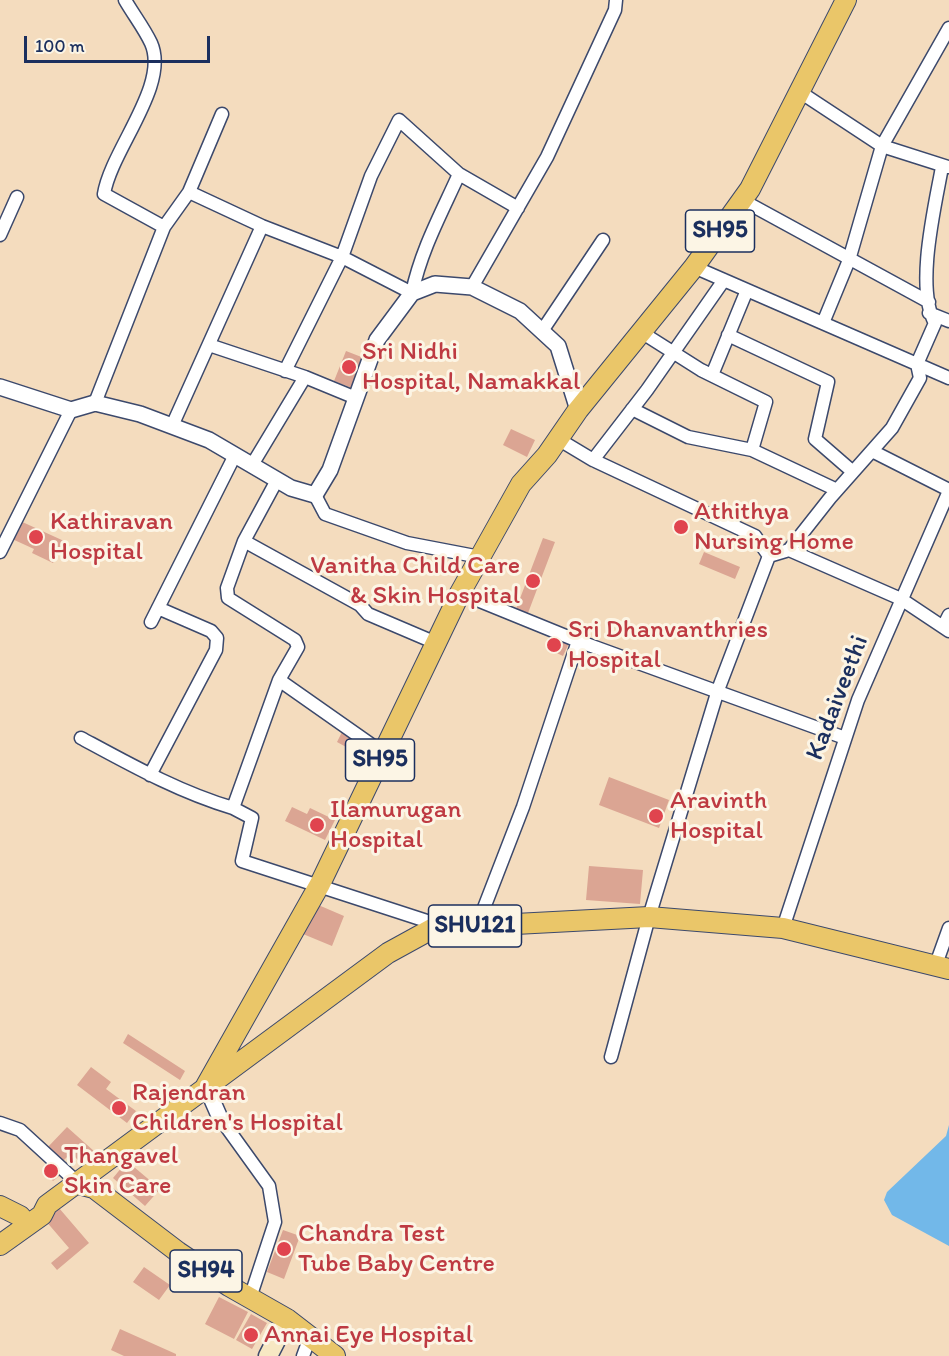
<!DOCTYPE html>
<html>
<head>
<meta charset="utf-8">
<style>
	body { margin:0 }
	#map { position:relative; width:949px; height:1356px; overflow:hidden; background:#f4dcbe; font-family:Itim,sans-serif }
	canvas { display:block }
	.scale { position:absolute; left:24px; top:36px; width:186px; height:27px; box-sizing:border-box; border:3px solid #1b2f5e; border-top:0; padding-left:8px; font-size:18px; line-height:21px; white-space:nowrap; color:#1b2f5e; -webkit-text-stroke:4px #fcf5e5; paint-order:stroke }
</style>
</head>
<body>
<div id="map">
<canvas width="949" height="1356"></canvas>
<div class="scale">100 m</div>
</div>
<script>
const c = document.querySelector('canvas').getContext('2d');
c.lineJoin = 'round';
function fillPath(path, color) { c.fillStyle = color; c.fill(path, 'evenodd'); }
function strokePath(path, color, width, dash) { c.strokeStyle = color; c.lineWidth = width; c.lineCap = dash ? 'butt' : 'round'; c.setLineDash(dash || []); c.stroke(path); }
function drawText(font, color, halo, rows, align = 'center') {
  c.font = font + ' Itim,sans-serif'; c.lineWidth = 6; c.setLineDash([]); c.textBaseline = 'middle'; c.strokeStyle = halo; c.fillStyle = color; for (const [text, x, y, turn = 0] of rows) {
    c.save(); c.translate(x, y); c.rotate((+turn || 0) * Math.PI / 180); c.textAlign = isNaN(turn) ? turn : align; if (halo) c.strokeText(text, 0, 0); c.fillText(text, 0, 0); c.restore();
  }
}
const water = new Path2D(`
	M949,1125V1246L892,1215L884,1200L887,1192L946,1136Z`);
const building = new Path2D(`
	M346,351L364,358L352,388L334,381Z
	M511,429L535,440L527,457L503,445Z
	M18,520L64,541L53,563L32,553L34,549L10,538Z
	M676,520L687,524L684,532L673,527Z
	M543,538L555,542L528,613L516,609Z
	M704,552L740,567L735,579L699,564Z
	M553,633L570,641L563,656L546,648Z
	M342,732L371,748L366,758L337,742Z
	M609,777L669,800L659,828L599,805Z
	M292,807L307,814L310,808L335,820L325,840L285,821Z
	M589,866L643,870L640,904L586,900Z
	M316,904L344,916L332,946L303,934Z
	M128,1034L185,1071L180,1080L123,1043Z
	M91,1067L111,1082L106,1089L136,1111L127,1123L77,1085Z
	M67,1127L95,1152L83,1165L71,1153L62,1162L47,1148Z
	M54,1161L63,1173L53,1181L43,1169Z
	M127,1161L160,1189L145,1206L113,1178Z
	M59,1208L89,1243L57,1270L51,1263L69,1248L45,1220Z
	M283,1230L300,1236L284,1279L267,1272Z
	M144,1267L170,1285L159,1300L133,1282Z
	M219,1297L248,1312L234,1339L205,1324Z
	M251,1314L267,1323L252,1349L236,1340Z
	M120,1329L176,1354V1356H124L111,1350Z`);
const minor = new Path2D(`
	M125,0C133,14 144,28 151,43C170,85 111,150 104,194L164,227
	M800,92L882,146L948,167
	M189,192L262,226L342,257L412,293C421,250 441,214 459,174
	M742,200L929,302
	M0,235L17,197
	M694,267L949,378
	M472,287L547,157L615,10L616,0
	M929,313L949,321
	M823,323L849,260L882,146L949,28
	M542,331L603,240
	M641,332L701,370L766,402L752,450
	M728,335L828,382L815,439L853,472
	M209,345L305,377
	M285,371L342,257L371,176L399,120L459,174L518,208
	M712,375L747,290
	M95,403L164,227L189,192L222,114
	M632,409L688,437L752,450L837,490
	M172,426L262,226
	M558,439L593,460L755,536L769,556L718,690L649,917L611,1057
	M872,451L949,490
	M593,460L647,390L724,280
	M252,465L305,377L356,398
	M277,480L244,541L360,605L368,614L436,643
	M315,495L325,514L407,543L480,557
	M244,541L227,588L228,598L295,640L298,647L279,680
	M789,550L830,498L892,428L920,378L917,364L935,323C915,288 935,206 942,167
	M0,552L71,410
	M769,556L789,550L901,599L949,631
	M460,593L578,641L845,738
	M151,622L235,455
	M943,627L949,615
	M81,738C131,765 179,792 233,808L279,680L383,753
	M150,775L216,650L217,638L211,631L158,608
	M233,808L252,818L242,861L439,925
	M477,926L523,807L578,641
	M783,928L858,700L949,491
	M935,967L949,928
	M220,1118L269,1186L275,1222L250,1298
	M0,1123L20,1130L79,1184
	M303,1356L310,1337`);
const tertiary = new Path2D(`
	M0,387L71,410L95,403L140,414L209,440L291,488L315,495L330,470L377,340L412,293L435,284L472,287L520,311L558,346L578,410
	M206,1086L220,1118`);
const secondary = new Path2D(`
	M268,1356L287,1319`);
const primary = new Path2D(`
	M206,1086L320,884L460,593L521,484L547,455L578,410L694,267L750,189L846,0
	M79,1184L94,1188L178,1252L229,1286L287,1319L335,1356
	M0,1206L20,1216L28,1225
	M0,1245L42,1215L47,1205L388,953L439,925L477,926L649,917L783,928L949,969`);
const markers = [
	[349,367,8,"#e0444e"],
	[681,527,8,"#e0444e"],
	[36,537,8,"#e0444e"],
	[533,581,8,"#e0444e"],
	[554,645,8,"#e0444e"],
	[656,816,8,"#e0444e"],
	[317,825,8,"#e0444e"],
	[119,1108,8,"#e0444e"],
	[51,1171,8,"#e0444e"],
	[284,1249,8,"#e0444e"],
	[251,1335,8,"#e0444e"]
];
const shields = [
	[720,231,69],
	[380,760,69],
	[475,926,93],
	[206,1271,72]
];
const shieldNames = [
	["SH95",720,231],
	["SH95",380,760],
	["SHU121",475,926],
	["SH94",206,1271]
];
const healthNames = [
	["Sri Nidhi",362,352],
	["Hospital, Namakkal",362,382],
	["Athithya",694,512],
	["Nursing Home",694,542],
	["Kathiravan",50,522],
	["Hospital",50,552],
	["Vanitha Child Care",520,566,"right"],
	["& Skin Hospital",520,596,"right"],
	["Sri Dhanvanthries",568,630],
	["Hospital",568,660],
	["Aravinth",670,801],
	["Hospital",670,831],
	["Ilamurugan",330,810],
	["Hospital",330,840],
	["Rajendran",132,1093],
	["Children's Hospital",132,1123],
	["Thangavel",64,1156],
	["Skin Care",64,1186],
	["Chandra Test",298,1234],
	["Tube Baby Centre",298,1264],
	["Annai Eye Hospital",264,1335]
];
const streetNames = [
	["Kadaiveethi",838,698,-69]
];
fillPath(water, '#72b8e9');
fillPath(building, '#dba593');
strokePath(minor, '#3c496c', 15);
strokePath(tertiary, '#3c496c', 18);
strokePath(secondary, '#3c496c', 21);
strokePath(primary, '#3c496c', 22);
strokePath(minor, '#fff', 12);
strokePath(tertiary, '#fff', 15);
strokePath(secondary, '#f7e8c3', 18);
strokePath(primary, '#eac669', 20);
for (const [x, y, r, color] of markers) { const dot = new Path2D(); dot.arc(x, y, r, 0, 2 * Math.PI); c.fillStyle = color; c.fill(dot); strokePath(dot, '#fcf5e5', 2); }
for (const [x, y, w] of shields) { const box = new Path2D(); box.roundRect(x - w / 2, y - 21, w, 42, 4.5); c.fillStyle = '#fcf5e5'; c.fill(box); strokePath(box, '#1b2f5e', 1.5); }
drawText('bold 24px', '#1b2f5e', null, shieldNames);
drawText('26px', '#be3a42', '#fcf5e5', healthNames, 'left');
drawText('26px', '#1b2f5e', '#fcf5e5', streetNames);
</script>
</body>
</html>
